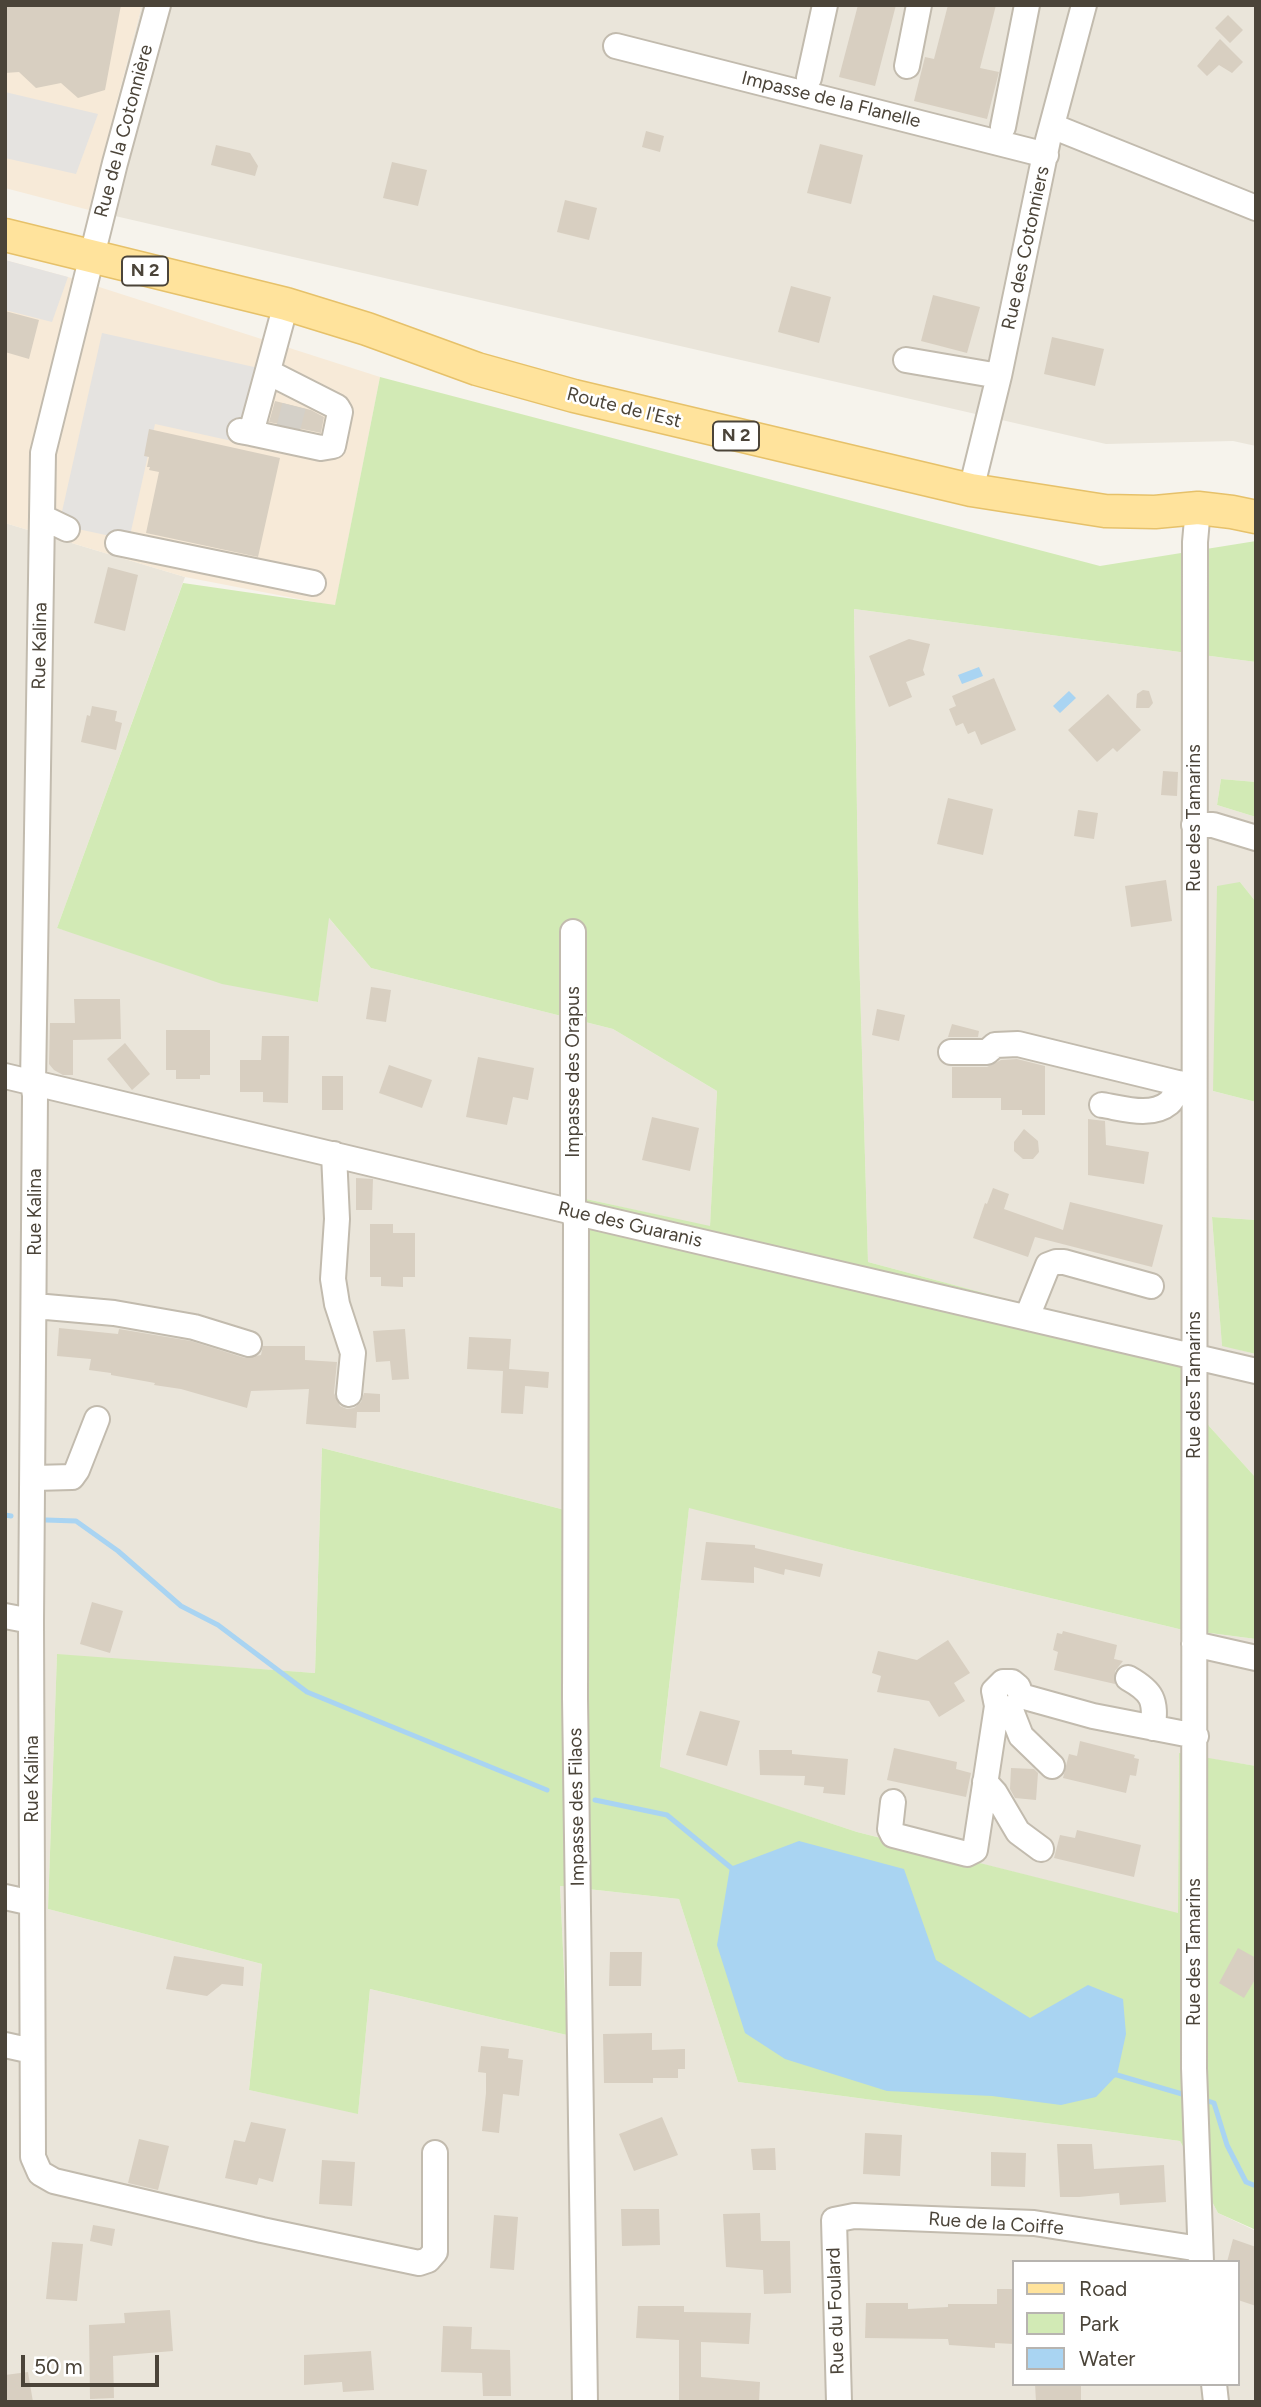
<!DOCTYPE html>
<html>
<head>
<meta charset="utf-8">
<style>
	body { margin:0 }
	#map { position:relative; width:1261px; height:2407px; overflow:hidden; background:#f6f3ec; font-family:Figtree,sans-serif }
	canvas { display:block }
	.frame { position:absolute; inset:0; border:7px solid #4b4439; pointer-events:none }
	.legend { position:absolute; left:1012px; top:2260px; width:228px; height:126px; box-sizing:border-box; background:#fff; border:2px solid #b7b4b0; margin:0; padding:9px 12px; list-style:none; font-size:21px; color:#4b4439 }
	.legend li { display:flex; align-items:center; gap:14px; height:35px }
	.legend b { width:35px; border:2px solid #b7b4b0 }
	.scale { position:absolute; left:21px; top:2355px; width:138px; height:32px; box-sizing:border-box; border:4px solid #4b4439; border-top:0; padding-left:9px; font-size:21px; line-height:24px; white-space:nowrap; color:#4b4439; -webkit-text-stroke:5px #fff; paint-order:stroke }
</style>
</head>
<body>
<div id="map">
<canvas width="1261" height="2407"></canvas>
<div class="frame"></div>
<ul class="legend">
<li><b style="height:9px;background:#ffe39c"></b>Road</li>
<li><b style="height:19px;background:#d2eab5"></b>Park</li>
<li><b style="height:19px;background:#a9d4f2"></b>Water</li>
</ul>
<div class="scale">50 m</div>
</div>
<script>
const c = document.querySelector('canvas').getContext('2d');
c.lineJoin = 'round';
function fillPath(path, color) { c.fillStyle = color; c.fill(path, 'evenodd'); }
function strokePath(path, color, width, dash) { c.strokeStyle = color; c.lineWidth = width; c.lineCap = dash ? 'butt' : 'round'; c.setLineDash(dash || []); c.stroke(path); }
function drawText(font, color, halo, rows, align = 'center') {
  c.font = font + ' Figtree,sans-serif'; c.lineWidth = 5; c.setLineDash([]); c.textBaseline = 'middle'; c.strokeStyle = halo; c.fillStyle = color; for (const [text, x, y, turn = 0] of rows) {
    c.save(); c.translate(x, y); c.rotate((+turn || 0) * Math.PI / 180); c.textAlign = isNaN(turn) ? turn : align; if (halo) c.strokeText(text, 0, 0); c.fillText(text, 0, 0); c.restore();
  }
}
const residential = new Path2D(`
	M142,5H1256V446L1233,441L1106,444L89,210Z
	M5,523L185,577L57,928L318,1002L328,917L371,968L613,1029L717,1091L710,1227L564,1194L565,1510L322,1448L315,1673L57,1655L48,1909L262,1964L249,2090L358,2113L370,1989L567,2035L560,1886L679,1899L738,2082L1180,2141L1218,2213L1256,2231V2402H5ZM1014,2262H1238V2384H1014Z
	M854,609L1256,662V782L1221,779L1217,805L1256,817V902L1240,882L1213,1091L1256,1102V1220L1212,1217L1222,1345L1256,1354V1478L1209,1426L1170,1343L868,1262L859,949Z
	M689,1507L855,1551L1179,1629L1256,1639V1766L1179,1754L1178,1914L857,1832L660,1768Z`);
const commercial = new Path2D(`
	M5,5H142L89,210L5,188Z
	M5,260L68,277L380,377L335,606L185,577L5,523Z`);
const green = new Path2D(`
	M380,377L1100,566L1256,541V662L854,609L859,949L868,1262L1171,1343L1209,1426L1256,1478V1639L1179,1629L855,1551L689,1508L660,1767L857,1832L1178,1913L1179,1753L1256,1766V2230L1218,2213L1180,2141L738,2082L679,1899L560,1886L567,2035L370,1989L358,2114L249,2090L262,1964L48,1909L57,1654L315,1673L322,1448L565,1510L563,1194L710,1226L717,1091L613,1029L371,968L329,918L318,1002L222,984L57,928L183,583L335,605Z
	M1221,779L1256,782V817L1217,805Z
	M1240,882L1256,902V1102L1213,1091L1217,886Z
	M1212,1217L1256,1220V1354L1222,1346Z`);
const parking = new Path2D(`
	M5,92L98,114L76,174L5,158Z
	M5,260L68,277L52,322L5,310Z
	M102,333L272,371L255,446L155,424L129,540L59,525Z`);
const water = new Path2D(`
	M979,667L983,676L962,684L958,675Z
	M1069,691L1076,698L1060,713L1053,706Z
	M799,1841L904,1869L936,1960L1030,2018L1088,1985L1123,1999L1126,2034L1117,2075L1096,2097L1061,2105L992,2096L887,2091L785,2059L745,2033L717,1945L730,1867Z`);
const stream = new Path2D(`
	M5,1515L11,1516
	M46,1520L76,1521L118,1551L181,1606L218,1625L307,1692L547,1790
	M595,1800L667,1815L735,1871
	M1111,2075H1117L1189,2096
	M1202,2099L1214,2103L1227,2145L1246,2182L1256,2186`);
const building = new Path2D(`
	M5,5H121L105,90L78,98L61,83L36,88L19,72L5,73Z
	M858,5H896L875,86L839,77Z
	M948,5H996L980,68L999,72L987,119L914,101L925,57L934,59Z
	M1228,15L1243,30L1230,43L1215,28Z
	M1220,39L1243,62L1232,73L1219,65L1207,76L1197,66Z
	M646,131L664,136L660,152L642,147Z
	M820,144L863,155L851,204L807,193Z
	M216,145L250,153L258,166L255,176L211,165Z
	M392,162L427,170L418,206L383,198Z
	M565,200L597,208L589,240L557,232Z
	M791,286L831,297L819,343L778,332Z
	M933,295L980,307L967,353L921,341Z
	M5,311L39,320L29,359L5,352Z
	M1052,337L1104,349L1095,386L1044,374Z
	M275,401L311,410L324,417L321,433L269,422Z
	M149,429L280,458L258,557L146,533L159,472L149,470L150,467H147L149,457L144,456Z
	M108,567L138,575L125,631L94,623Z
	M909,639L930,644L923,670L925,675L906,682L912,697L889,707L869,656Z
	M994,678L1016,730L981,745L975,731L968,734L963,723L956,726L949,709L956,706L952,696Z
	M1143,690L1149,691L1153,703L1149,708H1136L1137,694Z
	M1108,694L1141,730L1117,752L1113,748L1097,762L1068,730Z
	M92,706L117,711L115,721L122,723L116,750L81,742L87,715L90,716Z
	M1163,771L1178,772L1177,796L1161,795Z
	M948,798L993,809L983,855L937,844Z
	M1078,810L1098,813L1094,839L1074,836Z
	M1166,880L1172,921L1131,927L1125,886Z
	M371,987L391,990L386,1022L366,1019Z
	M74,999H120L121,1039L73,1040V1075H63L54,1070L49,1064L50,1023H75Z
	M877,1009L905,1015L899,1041L872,1035Z
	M952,1024L979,1031L978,1037H948Z
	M166,1030H210V1075H200V1079H176V1070H166Z
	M262,1036H289L288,1103L263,1102V1092H240V1060H261Z
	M125,1043L150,1074L132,1090L107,1059Z
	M478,1057L534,1068L528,1100L513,1097L507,1125L466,1117Z
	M1017,1059L1045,1066V1115H1022V1110H1001V1098H952V1067H987L1001,1060Z
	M389,1065L432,1080L422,1108L379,1093Z
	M322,1076H343V1110H322Z
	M652,1117L699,1128L690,1171L642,1160Z
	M1088,1119L1105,1121L1106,1145L1149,1152L1144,1184L1088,1175Z
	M1024,1129L1038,1141L1039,1152L1033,1159H1023L1014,1151V1142Z
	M356,1178L373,1179L372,1210H356Z
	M993,1188L1009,1194L1004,1209L1063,1230L1070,1202L1163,1225L1152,1267L1035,1237L1028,1257L973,1238L985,1203L987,1204Z
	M370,1224H393V1233H415V1277H403V1287L381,1286V1277H370Z
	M59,1328L118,1334L119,1329L191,1341L245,1358L261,1355L263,1346H305V1360L337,1362L334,1393L340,1406L347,1409L354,1408L361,1402L364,1393L380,1394V1412H357L356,1428L306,1424L309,1389L251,1391L247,1408L181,1389L154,1385L155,1383L111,1375V1373L89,1370L91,1359L57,1356Z
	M405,1329L409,1379L392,1380L390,1361L376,1362L373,1331Z
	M469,1337L511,1339L509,1369L549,1372L548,1388L525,1386L523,1414L501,1413L503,1371L467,1369Z
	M706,1542L755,1545V1548L823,1564L820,1577L785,1569L784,1575L754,1567V1583L701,1580Z
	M92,1602L123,1611L110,1653L80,1644Z
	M1063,1631L1117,1645L1114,1659L1123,1661L1115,1671V1684L1054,1670L1058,1652L1053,1650L1057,1633L1062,1634Z
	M948,1640L970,1673L954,1683L965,1701L939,1717L929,1701L877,1692L881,1676L872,1673L878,1651L917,1660Z
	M700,1711L740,1721L727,1766L686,1755Z
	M1080,1741L1135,1755L1134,1758L1139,1759L1136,1776L1130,1775L1126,1793L1063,1778L1069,1754L1077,1756Z
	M894,1748L957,1762L956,1769L971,1773L966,1797L887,1780Z
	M759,1750H792V1754L848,1759L845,1795L823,1793L824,1787L804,1785L805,1776L760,1775Z
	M1011,1768L1034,1769L1038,1773L1036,1800L1015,1798L1010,1789Z
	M1077,1830L1141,1845L1134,1877L1054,1858L1060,1835L1075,1838Z
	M1238,1948L1256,1958V1978L1244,1998L1219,1983Z
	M610,1952H642L641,1986H609Z
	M174,1956L244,1967L243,1986L222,1984L207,1996L166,1989Z
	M652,2033V2050L685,2049V2069H678V2078H653V2083H604L603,2034Z
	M481,2046L509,2049L508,2058L523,2060L519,2096L503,2094L499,2133L482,2131L486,2093V2073L478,2072Z
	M662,2117L678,2155L634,2171L619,2134Z
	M251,2122L286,2129L273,2182L259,2178L257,2185L225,2178L234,2140L245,2142Z
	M865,2133L902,2135L900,2176L863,2174Z
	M139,2139L169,2146L158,2190L128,2183Z
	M1057,2144H1092L1094,2169L1164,2165L1166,2202L1120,2205L1119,2193L1079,2197H1060Z
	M775,2148L776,2170H753L751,2149Z
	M991,2152L1026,2153L1025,2187L991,2186Z
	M322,2160L355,2162L352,2206L319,2204Z
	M621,2209H659L660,2245L622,2246Z
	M760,2213L761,2241H790L791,2293L764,2294L763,2270L726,2267L723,2214Z
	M494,2215L518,2217L514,2270L490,2268Z
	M93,2225L115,2229L112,2246L90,2241Z
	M1233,2239L1256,2247V2306L1238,2300V2262H1227Z
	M52,2242L83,2244L77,2301L46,2299Z
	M997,2289H1014V2344L995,2343V2348L949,2345L948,2339L865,2338L866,2303H908V2309L948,2307V2304H997Z
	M638,2306H684V2312L751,2313L749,2344L701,2342V2377L760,2382L759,2402H679V2340L636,2338Z
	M170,2310L173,2351L113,2356L114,2398L90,2399L89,2325L125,2323L124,2313Z
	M443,2326L472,2327L471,2349L510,2350L511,2396H483L482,2373L441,2372Z
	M371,2351L374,2390L343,2392L342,2382L304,2385V2355Z
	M28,2372L33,2402H5V2375Z
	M1035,2384H1081V2402H1036Z`);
const minorTunnel = new Path2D(`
	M288,429L294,406`);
const minor = new Path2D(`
	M158,5L115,163L43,453L33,1084L35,1095L31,1621L33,2157L40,2173L54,2181L262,2230L419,2263L428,2260L435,2252V2153
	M616,46L1046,155
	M907,66L919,5
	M809,78L825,5
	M1052,126L1256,208
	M1003,127L1027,5
	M906,360L999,376
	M240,431L251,433L286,304
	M251,433L321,448L333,446L340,412L337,407L268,372
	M971,490L999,376L1048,140L1084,5
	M1198,508L1195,542L1194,2068L1201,2262
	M42,517L67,529
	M118,543L313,583
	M1194,825H1213L1256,838
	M573,932V1212L576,1222L575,1698L585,2402
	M951,1052H987L995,1045L1018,1044L1194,1087
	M5,1076L573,1212L1256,1371
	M1102,1105C1122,1108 1151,1118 1169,1103C1174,1099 1176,1090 1179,1083
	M334,1154L337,1219L333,1279L337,1304L353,1353L349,1394
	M35,1306L114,1313L194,1327L249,1344
	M1027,1317L1048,1265L1056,1262H1064L1151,1286
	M34,1478L72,1477L77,1470L97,1419
	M5,1616L31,1621
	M1194,1644L1256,1658
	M1128,1678C1153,1692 1156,1700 1153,1728
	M1010,1708L1021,1736L1052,1766
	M985,1782L995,1793L1018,1832L1041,1849
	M893,1802L890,1829L893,1835L967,1854L975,1850L997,1706L994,1691L1003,1682H1012L1018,1687L1021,1696L1093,1716L1196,1736
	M5,1897L32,1903
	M5,2045L32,2051
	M1214,2384L1216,2402
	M839,2402L834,2220L854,2216L1034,2223L1200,2249`);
const major = new Path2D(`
	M5,235L286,304L367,329L477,369L574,396L971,490L1105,511L1155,512L1198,508L1232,512L1256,517`);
const shields = [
	[145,271,46],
	[736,436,46]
];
const shieldNames = [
	["N 2",145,271],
	["N 2",736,436]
];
const streetNames = [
	["Impasse de la Flanelle",831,100,14],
	["Rue de la Cotonnière",124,131,-75],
	["Rue des Cotonniers",1026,248,-78],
	["Route de l'Est",624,408,14],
	["Rue Kalina",40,646,-89],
	["Rue des Tamarins",1194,818,-90],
	["Impasse des Orapus",573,1072,-90],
	["Rue Kalina",35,1212,-90],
	["Rue des Guaranis",630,1225,13],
	["Rue des Tamarins",1194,1385,-90],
	["Rue Kalina",32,1779,-90],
	["Impasse des Filaos",577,1807,-91],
	["Rue des Tamarins",1194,1952,-90],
	["Rue de la Coiffe",996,2224,4],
	["Rue du Foulard",836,2311,-92]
];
fillPath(residential, '#eae5da');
fillPath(commercial, '#f7ead8');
fillPath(green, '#d2eab5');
fillPath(parking, '#e5e3e0');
fillPath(water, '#a9d4f2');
strokePath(stream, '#a9d4f2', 5);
fillPath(building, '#d8cfc1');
strokePath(minorTunnel, '#d4d0c8', 24, [24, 12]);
strokePath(minor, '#c2bbae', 28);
strokePath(major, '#e6c16a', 35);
strokePath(minor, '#fff', 24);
strokePath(major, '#ffe39c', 32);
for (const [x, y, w] of shields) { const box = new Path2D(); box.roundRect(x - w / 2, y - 14.5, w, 29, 5); c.fillStyle = '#fff'; c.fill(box); strokePath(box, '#4b4439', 2); }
drawText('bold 18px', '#4b4439', null, shieldNames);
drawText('19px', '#4b4439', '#fff', streetNames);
</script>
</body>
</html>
